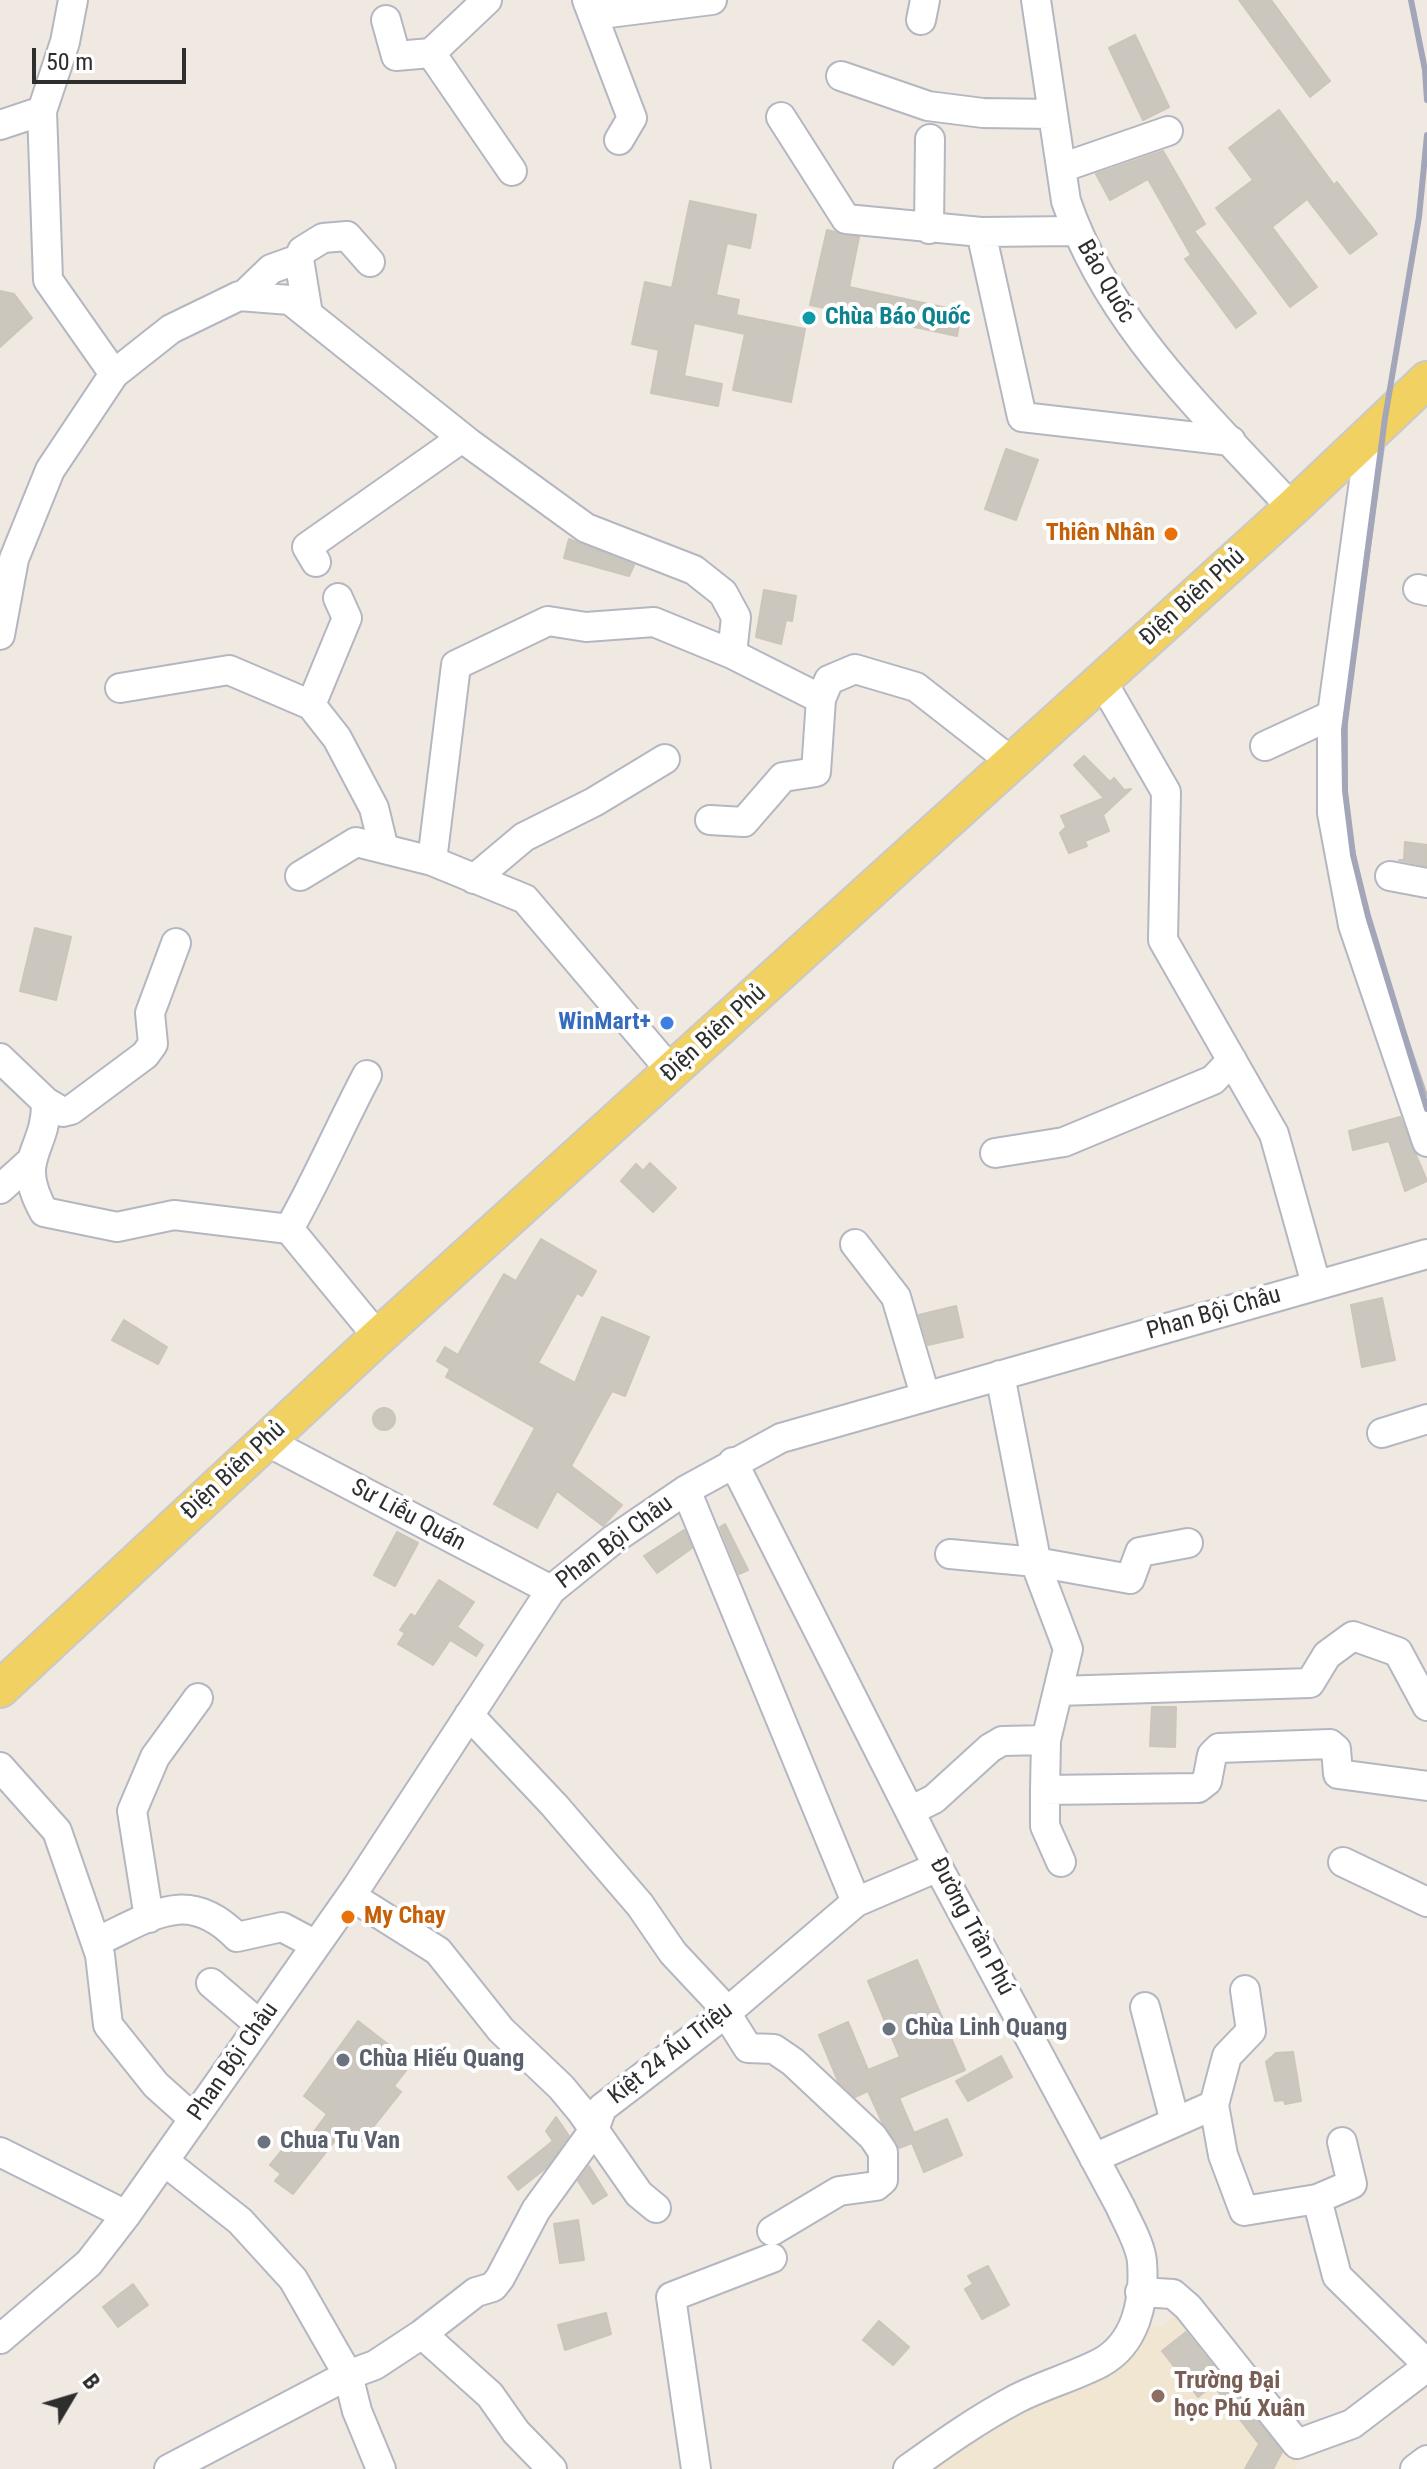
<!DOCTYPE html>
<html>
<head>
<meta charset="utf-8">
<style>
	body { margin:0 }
	#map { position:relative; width:1427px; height:2469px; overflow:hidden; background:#efe9e1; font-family:"Roboto Condensed",sans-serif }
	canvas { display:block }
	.north { position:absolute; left:32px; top:2357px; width:80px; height:80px; -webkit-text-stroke:6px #fff; paint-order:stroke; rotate:52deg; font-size:22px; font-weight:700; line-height:32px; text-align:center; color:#2e2e2e }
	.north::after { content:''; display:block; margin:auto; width:28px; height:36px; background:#2e2e2e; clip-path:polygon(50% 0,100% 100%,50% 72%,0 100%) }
	.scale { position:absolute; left:32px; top:48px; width:154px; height:36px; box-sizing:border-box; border:4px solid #2e2e2e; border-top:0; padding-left:10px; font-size:24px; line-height:28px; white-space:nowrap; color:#2e2e2e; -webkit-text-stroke:6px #fff; paint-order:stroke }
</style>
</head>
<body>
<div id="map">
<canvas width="1427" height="2469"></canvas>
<div class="north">B</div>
<div class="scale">50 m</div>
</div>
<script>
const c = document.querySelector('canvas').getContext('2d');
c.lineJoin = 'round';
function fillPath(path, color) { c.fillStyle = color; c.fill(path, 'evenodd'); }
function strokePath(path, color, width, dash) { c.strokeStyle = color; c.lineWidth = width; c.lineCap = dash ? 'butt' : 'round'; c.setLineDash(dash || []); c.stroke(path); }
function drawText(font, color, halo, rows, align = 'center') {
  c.font = font + ' "Roboto Condensed",sans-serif'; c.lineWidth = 8; c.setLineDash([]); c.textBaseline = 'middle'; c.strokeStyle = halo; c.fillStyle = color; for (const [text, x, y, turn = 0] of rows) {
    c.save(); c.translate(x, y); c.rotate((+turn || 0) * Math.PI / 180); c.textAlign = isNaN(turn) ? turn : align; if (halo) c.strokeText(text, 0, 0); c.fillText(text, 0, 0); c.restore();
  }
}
const education = new Path2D(`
	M1183,2308L1302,2458L1295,2469H925L1008,2417L1089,2386L1121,2367L1136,2351L1146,2324L1163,2326Z`);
const building = new Path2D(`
	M1239,0H1271L1330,81L1310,97Z
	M1135,35L1169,107L1143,120L1109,48Z
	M1279,110L1334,185L1337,182L1377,234L1350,254L1307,199L1272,227L1317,287L1290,307L1216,208L1253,180L1229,148Z
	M1163,151L1205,224L1194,231L1256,313L1236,328L1185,259L1191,255L1148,179L1110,200L1096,174Z
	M690,201L756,215L750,248L727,243L716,295L739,300L736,315L805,329L791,402L733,390L745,334L694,323L684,376L722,384L718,406L651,393L659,350L632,344L645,282L672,288Z
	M827,230L859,237L849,287L961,311L957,336L810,305Z
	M0,291L14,294L32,318L0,347Z
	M1006,449L1038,460L1016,520L985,509Z
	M569,539L634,565L629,576L564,558Z
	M764,590L796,596L792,621L786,620L781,644L756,637Z
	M1084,756L1110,782L1114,778L1124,790L1131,789L1103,815L1109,831L1085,841L1087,846L1069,853L1060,833L1066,827L1061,816L1104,798L1074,765Z
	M1405,842L1427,845V866L1399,860H1404Z
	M35,928L71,937L56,1000L20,991Z
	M1400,1117L1427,1181L1405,1191L1389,1141L1353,1150L1349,1131Z
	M650,1163L676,1188L653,1212L621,1181L636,1164L643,1171Z
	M541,1239L596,1271L582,1296L577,1293L538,1363L575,1383L602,1317L649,1337L625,1396L612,1391L571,1466L622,1505L603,1526L557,1491L537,1528L494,1504L535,1428L446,1377L450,1369L437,1361L445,1347L458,1355L504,1274L516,1281Z
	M1382,1298L1395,1360L1362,1367L1351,1305Z
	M956,1306L963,1337L928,1345L919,1315Z
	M124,1320L167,1347L158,1364L112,1340Z
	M373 1419a11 11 0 1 1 22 0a11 11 0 1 1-22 0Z
	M725,1524L748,1570L739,1574L720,1527Z
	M684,1530L692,1548L657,1573L644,1556Z
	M397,1532L418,1543L395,1586L374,1575Z
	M439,1580L474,1602L457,1627L483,1645L476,1656L450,1640L433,1665L398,1644L405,1633L400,1630L411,1614L415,1617Z
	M1152,1707H1176L1175,1747L1150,1746Z
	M917,1960L965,2070L899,2098L914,2133L947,2119L962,2155L924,2172L912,2143L899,2148L882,2122L868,2091L855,2097L838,2081L819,2035L848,2022L868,2070L900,2057L868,1981Z
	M358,2021L412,2063L394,2086L401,2092L362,2141L345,2128L293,2194L275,2181L281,2174L270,2165L297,2132L307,2141L327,2114L304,2096Z
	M1293,2052L1301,2101L1285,2104L1284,2100L1275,2101L1266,2062L1276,2053Z
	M1001,2056L1012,2077L968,2101L956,2081Z
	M556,2117L569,2136L546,2168L518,2190L508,2177L553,2141L546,2131Z
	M589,2166L607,2195L593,2204L578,2181Z
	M578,2220L584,2260L560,2263L554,2224Z
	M988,2266L1009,2305L982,2319L965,2289L973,2284L968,2276Z
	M133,2284L148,2305L118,2327L103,2307Z
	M606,2313L611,2334L565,2350L558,2325Z
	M879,2321L909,2347L893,2365L863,2340Z
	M1186,2332L1282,2452L1273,2469H1245L1259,2444L1213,2385L1198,2397L1162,2351Z`);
const minor = new Path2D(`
	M73,0L65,42L42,111L48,280L114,374L171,329L239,296L290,300L469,443L586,528L694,570L723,593L736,617L732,654L821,699L829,680L855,669L916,687L1012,762
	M587,0L632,118L619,140
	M1036,0L1066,201C1109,326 1205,413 1292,508
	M593,15L712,0
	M386,20L396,56L431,53L512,171
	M921,20L925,0
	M431,53L487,0
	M841,76L928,106L983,113L1052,114
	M781,117L846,219L981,232L1077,231
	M0,125L42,111
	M1061,168L1168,131
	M929,229L930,139
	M981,232L1022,417L1231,441
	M243,296L271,269L299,259
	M308,314L299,259L302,251L323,238L347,236L370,262
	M1371,430L1332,715V813L1353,925L1427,1142
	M316,562L307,547L462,438
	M1418,589L1427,591
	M0,635L14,559L50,470L114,374
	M1102,681L1166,792L1163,940L1274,1134L1316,1284
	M120,688L229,670L311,705L337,738L374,808L384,849
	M311,705L347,618L338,598
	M1265,746L1332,715
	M710,820L744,822L783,777L816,772L821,699
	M432,861L456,665L548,621L586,627L654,622L732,654
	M300,876L356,842L432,861L525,899L672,1072
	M1390,876L1427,883
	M474,879L524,837L594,802L665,759
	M0,1058L46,1102C47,1152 13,1156 44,1212L117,1227L174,1215L289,1229L378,1337
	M46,1102L63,1112L71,1110L145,1055L153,1044L150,1013L176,943
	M995,1153L1064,1142L1213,1080L1232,1060
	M0,1189L29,1163
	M289,1229C318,1178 340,1126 367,1075
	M855,1244L896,1297L925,1395
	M1000,1375L1038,1570L1068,1649L1046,1740L1045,1790V1826L1061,1862
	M1382,1433L1427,1419
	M266,1441L551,1590
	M733,1462L938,1867L1120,2206C1127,2222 1141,2245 1142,2262C1145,2301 1136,2344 1100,2363C1073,2377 1043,2385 1016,2399C978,2419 943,2444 908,2469
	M686,1490L856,1902L938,1867
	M950,1554L1036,1562L1130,1579L1140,1552L1188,1543
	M1058,1691L1310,1683L1327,1655L1353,1636L1398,1652L1427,1706
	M469,1715L554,1805L640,1905L673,1953L719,2002L748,2048L774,2049L793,2062L873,2137L883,2152V2180L876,2186L839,2191L772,2231
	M0,1767L57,1831L100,1955L108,2025L156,2085L194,2119
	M1045,1790L1198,1788L1207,1781L1212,1755L1219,1748L1330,1744L1336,1749L1338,1774L1427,1786
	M910,1811L934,1799L990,1748L1002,1741L1046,1740
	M1343,1862L1427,1902
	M351,1896L438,1951L501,2030L561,2087L581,2111L639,2194L656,2208
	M149,1918L132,1811L155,1757L198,1698
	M96,1942C151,1917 187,1886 237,1937L282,1927L316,1945
	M211,1983L260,2025
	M1245,1990L1251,2031L1227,2056L1214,2105L1223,2155L1244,2211L1317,2199L1352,2184L1342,2142
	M1145,2007L1175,2122
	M0,2152L126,2215
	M1094,2158L1214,2105
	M164,2161L240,2221L293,2279L348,2375L357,2411L381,2469
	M1317,2199L1337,2276L1427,2364
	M1140,2292L1173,2294L1188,2307L1297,2444L1352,2424L1427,2367
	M422,2334L476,2292L493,2287L500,2278L536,2210L594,2130L602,2108L726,2013L856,1902
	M0,2339L89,2263L126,2215L357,1887L551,1590L614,1539L686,1490L781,1438L1427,1254
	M169,2469L348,2375L375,2365L422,2334L490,2395L516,2432L552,2469
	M696,2469L671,2297L772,2258
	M1415,2469L1427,2460`);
const major = new Path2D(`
	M0,1689L378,1337L1292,508L1427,380`);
const rail = new Path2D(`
	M1411,0L1425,70L1427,100
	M1427,135L1419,217L1385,418L1344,730L1345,791L1353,855L1368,916L1427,1109`);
const markers = [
	[809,318,8,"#0f9aa8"],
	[1171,534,8,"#e8710a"],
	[667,1023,8,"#3f7fe0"],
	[348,1917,8,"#e8710a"],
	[889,2029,8,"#6b7280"],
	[343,2060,8,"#6b7280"],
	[264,2142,8,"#6b7280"],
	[1158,2396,8,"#8d6e63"]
];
const streetNames = [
	["Bảo Quốc",1105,282,60],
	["Điện Biên Phủ",1193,598,-42],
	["Điện Biên Phủ",714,1034,-42],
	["Phan Bội Châu",1214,1314,-16],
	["Điện Biên Phủ",234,1471,-43],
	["Sư Liễu Quán",408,1516,28],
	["Phan Bội Châu",615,1543,-37],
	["Đường Trần Phú",971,1927,62],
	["Kiệt 24 Ấu Triệu",671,2054,-38],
	["Phan Bội Châu",234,2062,-55]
];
const cultureNames = [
	["Chùa Báo Quốc",825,318]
];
const foodNames = [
	["Thiên Nhân",1155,534],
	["My Chay",364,1917,"left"]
];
const shopNames = [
	["WinMart+",651,1023]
];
const worshipNames = [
	["Chùa Linh Quang",905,2029],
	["Chùa Hiếu Quang",359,2060],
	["Chua Tu Van",280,2142]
];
const educationNames = [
	["Trường Đại",1174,2382],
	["học Phú Xuân",1174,2410]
];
fillPath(education, '#f0e6d1');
fillPath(building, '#cbc7bf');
strokePath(building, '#cbc5ba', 2);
strokePath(minor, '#b4b7c1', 32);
strokePath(major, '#c9c9c9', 40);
strokePath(minor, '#fff', 28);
strokePath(major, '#f2d163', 36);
strokePath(rail, '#a3a6b8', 6);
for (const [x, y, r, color] of markers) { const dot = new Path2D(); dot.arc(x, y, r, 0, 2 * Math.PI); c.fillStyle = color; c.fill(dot); strokePath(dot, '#fff', 3); }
drawText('24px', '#2e2e2e', '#fff', streetNames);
drawText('bold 24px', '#0d838f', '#fff', cultureNames, 'left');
drawText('bold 24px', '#c56008', '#fff', foodNames, 'right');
drawText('bold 24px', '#366cbe', '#fff', shopNames, 'right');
drawText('bold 24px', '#5b616d', '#fff', worshipNames, 'left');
drawText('bold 24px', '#785e54', '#fff', educationNames, 'left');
</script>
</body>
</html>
